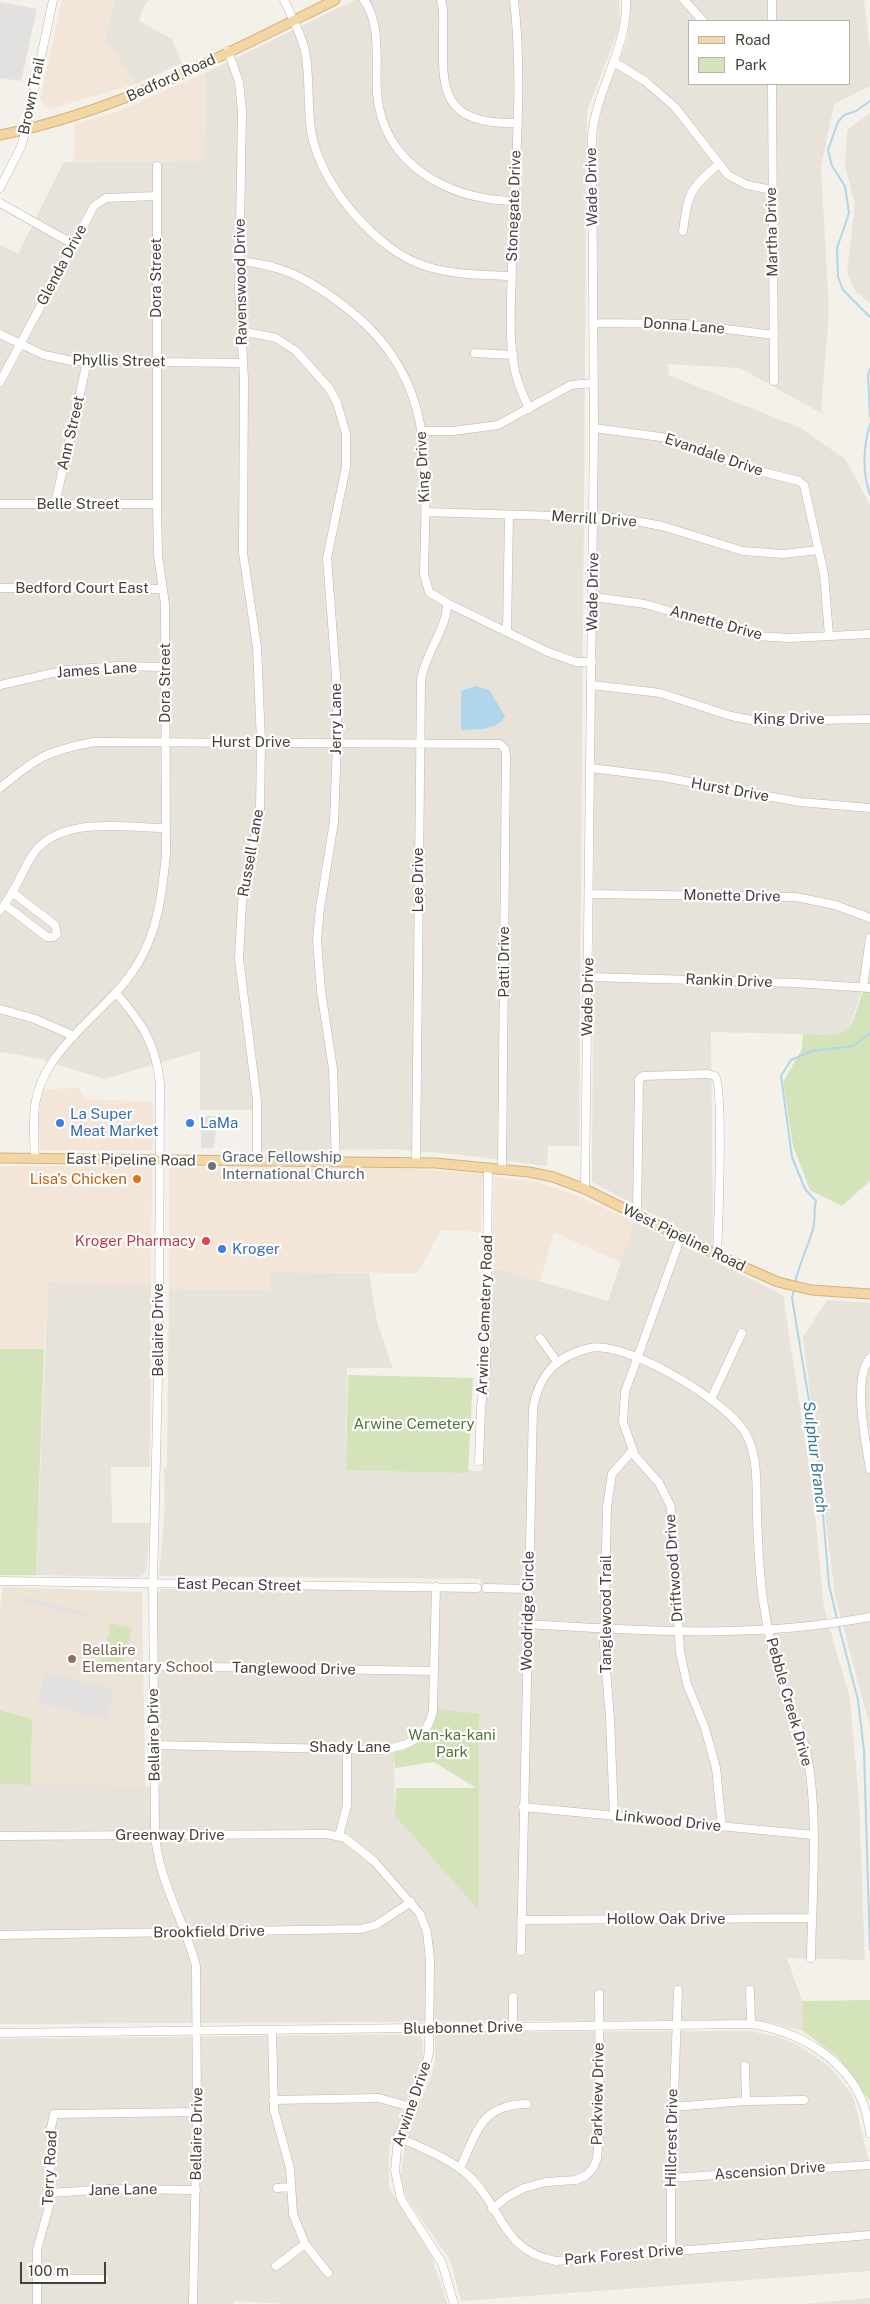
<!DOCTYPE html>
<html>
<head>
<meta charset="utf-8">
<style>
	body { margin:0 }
	#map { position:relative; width:870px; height:2304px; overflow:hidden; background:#f4f1eb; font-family:"Public Sans",sans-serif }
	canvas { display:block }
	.legend { position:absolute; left:688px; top:20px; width:162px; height:65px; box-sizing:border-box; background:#fff; border:1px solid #b5b3b0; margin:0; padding:6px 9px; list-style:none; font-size:15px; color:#47413a }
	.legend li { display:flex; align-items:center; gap:10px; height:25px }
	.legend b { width:25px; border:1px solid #b5b3b0 }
	.scale { position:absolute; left:20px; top:2262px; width:86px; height:22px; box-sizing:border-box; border:2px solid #47413a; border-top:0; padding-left:6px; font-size:15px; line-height:18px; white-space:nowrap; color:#47413a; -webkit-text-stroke:4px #fff; paint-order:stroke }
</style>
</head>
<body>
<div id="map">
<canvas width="870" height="2304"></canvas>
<ul class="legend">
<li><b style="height:6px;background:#f3d6a5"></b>Road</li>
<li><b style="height:14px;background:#d4e3b9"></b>Park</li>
</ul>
<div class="scale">100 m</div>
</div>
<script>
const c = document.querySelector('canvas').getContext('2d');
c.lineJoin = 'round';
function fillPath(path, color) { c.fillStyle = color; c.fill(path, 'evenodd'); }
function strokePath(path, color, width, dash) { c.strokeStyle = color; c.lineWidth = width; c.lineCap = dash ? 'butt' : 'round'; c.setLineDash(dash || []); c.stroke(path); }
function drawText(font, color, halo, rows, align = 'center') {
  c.font = font + ' "Public Sans",sans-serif'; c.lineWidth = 4.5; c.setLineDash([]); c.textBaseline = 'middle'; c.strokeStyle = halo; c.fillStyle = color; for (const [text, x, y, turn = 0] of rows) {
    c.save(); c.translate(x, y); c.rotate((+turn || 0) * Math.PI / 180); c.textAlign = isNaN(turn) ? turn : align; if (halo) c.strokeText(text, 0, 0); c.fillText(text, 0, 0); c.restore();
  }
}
const residential = new Path2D(`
	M115,0H149L143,8L139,21L172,39L182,63L136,84L105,39Z
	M355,0H619L620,26L587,111L579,1146H548L547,1166L463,1155L395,1149L260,1151V1110H200V1051L104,1079L41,1059L0,1052V245L18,254L64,162L204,161L205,73Z
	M631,0H864L870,51V86L834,104L821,167L829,312L821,413L740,368L668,364L669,375L801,428L845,459L870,505V983H865L848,1030L841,1035L711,1032L713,1246L592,1182L598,127L605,97L627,40ZM689,21H849V84H689Z
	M870,113V303L856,292L847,273L855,204L845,165L847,130Z
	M634,1222L783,1295L813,1493L824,1608L850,1699L859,1802L865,1960L787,1958L802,2001L803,2031L767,2022L739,2020L0,2024V1784L160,1787L157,1595L162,1589L481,1591V1579L159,1576L165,1508L164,1468L167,1467L169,1289L270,1290V1272L369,1273L377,1322L393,1368H347L346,1469L482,1471L491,1267L608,1301ZM479,1714L477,1788L479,1909L395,1816L394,1753L407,1750L419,1744L428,1734L435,1722Z
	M48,1282L151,1284L150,1467H111L112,1523H150L146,1572L140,1577L36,1575Z
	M827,1300L870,1303V1727L835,1596L803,1337Z
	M750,2031L778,2037L798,2045L829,2066L853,2096L870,2167V2271L461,2301L450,2260L406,2197L401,2177L406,2129L430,2080L435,2060V2036L440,2032Z
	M418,2034L423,2042V2058L389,2148V2188L431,2254L447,2304H286L234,2301L233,2304H0V2039Z
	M870,2298V2304H802L859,2299Z`);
const commercial = new Path2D(`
	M62,0H115L105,39L136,84L49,109L40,99Z
	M205,73L204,161H74L75,124L116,112Z
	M80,1088L85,1100L153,1101V1150H40L39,1115L43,1089Z
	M0,1166H152L151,1284L48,1282L44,1349H0Z
	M169,1167L400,1168L483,1174L481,1232L441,1230L418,1273L271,1272L270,1290L169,1289Z
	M494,1177L534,1181L578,1196L634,1222L621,1263L554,1232L540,1281L491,1267Z`);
const education = new Path2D(`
	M3,1587L142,1592L145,1787L31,1785L32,1719L0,1710V1607Z`);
const green = new Path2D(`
	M863,991L870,992V1181L842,1206L810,1190L793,1146L783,1082L802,1049L803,1034C853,1036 847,1038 863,991Z
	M0,1349H44L36,1575H0Z
	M348,1375L473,1378L468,1473L346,1470Z
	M109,1623L132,1628L120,1675L98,1669L109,1634Z
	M438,1709L479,1714V1910L395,1816L396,1788H476L434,1762L395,1768L394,1753C419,1748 432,1734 438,1709Z
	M0,1710L32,1719L31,1785L0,1784Z
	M870,2000V2101L838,2057L803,2031L802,2001Z`);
const parking = new Path2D(`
	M0,2L37,9L21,81L0,78Z
	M201,1116H217L214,1148H201Z
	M26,1597L90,1614L89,1618L25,1602Z
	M45,1672L114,1689L106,1720L37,1702Z`);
const water = new Path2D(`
	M476,686L489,690L505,716C497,731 476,729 461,730V691Z`);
const stream = new Path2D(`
	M870,101L856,111L844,115L838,122L828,150L832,166L845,186L849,213L837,248L838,277L843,290L870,317
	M870,369L868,375L870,417
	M870,424C863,448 862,471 870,495
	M795,1283C799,1264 808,1247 813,1229C816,1219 813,1211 816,1201L805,1189L792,1157L781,1076L791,1060L812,1051L853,1046L870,1033
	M794,1290L792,1298L818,1455L829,1585L837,1619
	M838,1623L858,1700L864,1751L870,1950`);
const minor = new Path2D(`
	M284,0C292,18 303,37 306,56C310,83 307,110 312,136C322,186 377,251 425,266C453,275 483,275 512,276
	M364,0C382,26 375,63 377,93C383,165 448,199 513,201
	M441,0L443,9C445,76 428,125 517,123
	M514,0C524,86 514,173 512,259C512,294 508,332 514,366C516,381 523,395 529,409
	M684,0L703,21
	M772,0V21
	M228,51L239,82L242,111L239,288L244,379L243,553L257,647L261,742L260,810L242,902L239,959L257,1101V1161
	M614,62L645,81L675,107L728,175L747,185L772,190
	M772,84L774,381
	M0,188L21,147L26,129L53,0
	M0,203L73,244
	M683,231C688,195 689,188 718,165
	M239,261C280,265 303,276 336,300C440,374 426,461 424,574L429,592L447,603L548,652L576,662H592
	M593,323L685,324L774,335
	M241,331L276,338L296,351L329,388L337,403L346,434V467L327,558L337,689V743L334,822L320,908L317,940L321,991L333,1069L336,1162
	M0,334L44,355L72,361L243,363
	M475,353L513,355
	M0,382L94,206L106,198L156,196
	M594,428L668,438L747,468L799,481L804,485L824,574L829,636
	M423,431H453L498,425L571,385L594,383
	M0,504H157
	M55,504L87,362
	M425,512L619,518L662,526L743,551L783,554L819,550
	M0,588L163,589
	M593,597L645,604L756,636L790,638L870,634
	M507,631L509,515
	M0,685L66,670L118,666L164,667
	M592,685L660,693L731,716L757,721L870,719
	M591,768L663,777L800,802L870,808
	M0,788C37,757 47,751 94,742L500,744L505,749L506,756L502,1168
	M590,894L796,897L835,905L870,918
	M5,905L47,937H53L57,934L55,925L12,892
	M0,910C15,894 21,872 33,854C61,815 124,828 166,828
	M589,977L796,983L870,988
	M863,987L870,938
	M116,993C142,1023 156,1044 160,1084L159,1334L153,1584L155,1834C158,1880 185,1922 196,1966L197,2112L193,2304
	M0,1009L35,1019L74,1036
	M35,1159C34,1141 33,1123 35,1105C44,1045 107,1014 137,965C158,932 162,893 166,855L165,604L158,555L157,504V166
	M416,1163L421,680C425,653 448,627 447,603
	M585,1189L594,428L592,136C596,89 628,48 626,0
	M637,1215L639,1079L643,1076L708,1074L715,1076C724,1085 718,1232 717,1255
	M681,1237L625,1392L623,1422L635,1456L659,1483L671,1507L680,1652L687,1684L705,1728L716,1768L722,1827
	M540,1338L558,1363
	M870,1358C852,1378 866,1444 870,1469
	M711,1399L742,1333
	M479,1461L481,1407L486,1368L488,1168
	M0,1581L477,1588
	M486,1588L528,1589
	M527,1624C642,1631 756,1639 870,1617
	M153,1666L434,1671
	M154,1745L379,1750C406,1747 428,1739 433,1710L436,1587
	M523,1807L813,1835
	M614,1816L610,1718L604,1645L607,1507L612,1474L633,1450
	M0,1836L327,1834L345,1838L374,1861L420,1914L427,1932L430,1960L429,2052L425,2071L398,2137L395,2171L401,2199L442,2263L454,2304
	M339,1836L347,1805V1748
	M521,1920L811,1918
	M0,1935L361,1929L376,1925L411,1902
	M521,1951L533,1408C539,1375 556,1356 590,1348C626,1340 731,1403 747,1436C759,1460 756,1490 757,1516C758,1544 759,1572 763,1600C768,1635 776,1669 788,1702C794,1720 804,1737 807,1755C819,1815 812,1896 811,1958
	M750,1990L751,2024
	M513,2027V1997
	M272,2030L274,2110L290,2168L293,2214L305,2244L328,2273
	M0,2033L751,2024C797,2031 845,2057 863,2103C867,2112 868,2123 870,2133
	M745,2066L746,2101
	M273,2100L379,2098L411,2107
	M673,2107L746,2101L804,2100
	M398,2137C421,2148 450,2158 469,2176C503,2208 501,2251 556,2261L870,2235
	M460,2168C478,2131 480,2105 527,2104
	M671,2178L870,2165
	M277,2188L291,2187
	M50,2193L110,2189L196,2190
	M492,2209L507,2197L524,2188L546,2182L576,2180L587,2175L593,2168L597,2159L600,2126L599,1994
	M671,2251V2178L678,1990
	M276,2266L305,2244
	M38,2279H104
	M37,2304V2250L49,2206L51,2128L54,2114L197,2112`);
const major = new Path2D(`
	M0,135C120,111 226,54 335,0
	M0,1158L435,1163L529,1172L553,1177L585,1189L717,1255L778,1282L811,1290L870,1294`);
const markers = [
	[60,1123,5,"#3f7fe0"],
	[190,1123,5,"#3f7fe0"],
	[212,1166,5,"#6b7280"],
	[137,1179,5,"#e8710a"],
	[206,1241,5,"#e0444e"],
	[222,1249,5,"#3f7fe0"],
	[72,1659,5,"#8d6e63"]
];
const streetNames = [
	["Bedford Road",171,78,-24],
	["Brown Trail",32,96,-78],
	["Wade Drive",592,187,-91],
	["Stonegate Drive",514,206,-88],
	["Martha Drive",772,232,-91],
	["Glenda Drive",62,265,-62],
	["Dora Street",156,278,-90],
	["Ravenswood Drive",241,282,-91],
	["Donna Lane",684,326,4],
	["Phyllis Street",119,361,1],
	["Ann Street",71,433,-77],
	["Evandale Drive",714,455,19],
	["King Drive",423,467,-93],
	["Belle Street",78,504],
	["Merrill Drive",594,519,4],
	["Bedford Court East",82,588],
	["Wade Drive",593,592,-89],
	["Annette Drive",716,623,15],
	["James Lane",97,670,-4],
	["Dora Street",165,683,-90],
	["Jerry Lane",336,719,-90],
	["King Drive",789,719],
	["Hurst Drive",251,742],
	["Hurst Drive",730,790,10],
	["Russell Lane",251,853,-80],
	["Lee Drive",418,880,-90],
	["Monette Drive",732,896,1],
	["Patti Drive",504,962,-90],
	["Rankin Drive",729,981,2],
	["Wade Drive",588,997,-89],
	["East Pipeline Road",131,1160,1],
	["West Pipeline Road",684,1238,26],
	["Arwine Cemetery Road",485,1315,-88],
	["Bellaire Drive",158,1330,-90],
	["Driftwood Drive",674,1568,-94],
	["East Pecan Street",239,1585,1],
	["Woodridge Circle",528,1611,-89],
	["Tanglewood Trail",606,1614,-90],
	["Tanglewood Drive",294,1669,1],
	["Pebble Creek Drive",789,1702,74],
	["Bellaire Drive",154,1735,-91],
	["Shady Lane",350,1747],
	["Linkwood Drive",668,1821,6],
	["Greenway Drive",170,1835],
	["Hollow Oak Drive",666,1919],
	["Brookfield Drive",209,1932,-1],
	["Bluebonnet Drive",463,2028,-1],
	["Parkview Drive",598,2094,-89],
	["Arwine Drive",412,2104,-71],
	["Bellaire Drive",197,2134,-89],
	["Hillcrest Drive",672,2138,-89],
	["Terry Road",50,2168,-87],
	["Ascension Drive",770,2171,-4],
	["Jane Lane",123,2190,-1],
	["Park Forest Drive",624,2255,-5]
];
const shopNames = [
	["La Super",70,1114],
	["Meat Market",70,1131],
	["LaMa",200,1123],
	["Kroger",232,1249]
];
const worshipNames = [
	["Grace Fellowship",222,1157],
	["International Church",222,1174]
];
const foodNames = [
	["Lisa's Chicken",127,1179]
];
const healthNames = [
	["Kroger Pharmacy",196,1241]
];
const parkNames = [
	["Arwine Cemetery",414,1424],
	["Wan-ka-kani",452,1735],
	["Park",452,1752]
];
const educationNames = [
	["Bellaire",82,1650],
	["Elementary School",82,1667]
];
const waterNames = [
	["Sulphur Branch",815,1457,83]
];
fillPath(residential, '#e7e2da');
fillPath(commercial, '#f3e6d9');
fillPath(education, '#ebe4d7');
fillPath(green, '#d4e3b9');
fillPath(parking, '#e3e1df');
fillPath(water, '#afd6e9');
strokePath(stream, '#afd6e9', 2);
strokePath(minor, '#beb7af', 9);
strokePath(major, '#d7b276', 11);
strokePath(minor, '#fff', 8);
strokePath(major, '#f3d6a5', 9);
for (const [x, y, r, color] of markers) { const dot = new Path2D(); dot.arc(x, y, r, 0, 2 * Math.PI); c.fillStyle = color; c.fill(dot); strokePath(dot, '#fff', 2); }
drawText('15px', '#47413a', '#fff', streetNames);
drawText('15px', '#366cbe', '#fff', shopNames, 'left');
drawText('15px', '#5b616d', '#fff', worshipNames, 'left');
drawText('15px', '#c56008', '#fff', foodNames, 'right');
drawText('15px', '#be3a42', '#fff', healthNames, 'right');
drawText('15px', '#517333', '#fff', parkNames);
drawText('15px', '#785e54', '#fff', educationNames, 'left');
drawText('italic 16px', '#3a7899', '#fff', waterNames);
</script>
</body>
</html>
